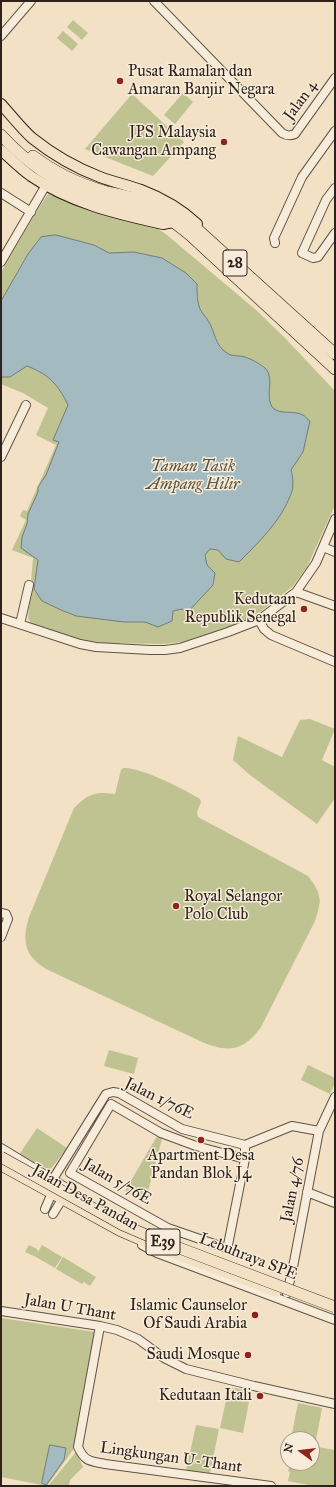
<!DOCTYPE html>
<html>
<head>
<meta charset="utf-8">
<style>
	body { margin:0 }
	#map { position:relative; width:336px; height:1487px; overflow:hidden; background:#f2e1c4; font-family:"IM FELL Great Primer",serif }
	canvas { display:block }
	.frame { position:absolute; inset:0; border:2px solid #2f221c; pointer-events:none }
	.north { position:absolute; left:280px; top:1431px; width:40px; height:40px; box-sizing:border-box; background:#f7ecd9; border:1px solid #a79b8d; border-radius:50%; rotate:285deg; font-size:11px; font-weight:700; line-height:16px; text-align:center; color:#2f221c }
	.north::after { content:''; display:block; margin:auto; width:14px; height:18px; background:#8f2418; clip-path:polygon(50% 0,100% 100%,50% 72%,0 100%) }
</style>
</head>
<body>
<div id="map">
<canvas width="336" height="1487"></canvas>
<div class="frame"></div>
<div class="north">N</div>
</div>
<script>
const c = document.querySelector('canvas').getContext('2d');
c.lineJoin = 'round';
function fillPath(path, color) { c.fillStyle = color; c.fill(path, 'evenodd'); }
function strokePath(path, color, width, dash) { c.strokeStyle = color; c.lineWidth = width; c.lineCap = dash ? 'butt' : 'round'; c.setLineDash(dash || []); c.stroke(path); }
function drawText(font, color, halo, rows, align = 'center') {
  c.font = font + ' "IM FELL Great Primer",serif'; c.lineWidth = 3; c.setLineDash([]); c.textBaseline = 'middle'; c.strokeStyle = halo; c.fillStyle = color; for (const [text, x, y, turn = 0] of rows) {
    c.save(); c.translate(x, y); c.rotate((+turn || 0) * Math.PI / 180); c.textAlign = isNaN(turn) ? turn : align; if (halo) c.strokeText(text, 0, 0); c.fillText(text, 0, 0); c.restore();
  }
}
const green = new Path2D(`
	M73,20L88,33L82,40L67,27Z
	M63,31L78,44L72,51L57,38Z
	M183,93L193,102L175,124L164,115Z
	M132,94L184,142L153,176L85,149Z
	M48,194L144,224L157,228L167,235L256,310L284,337L335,391V505L307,567L293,586L260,612L248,620L218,632L183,642L162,644L105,643L75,639L31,623L28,618L33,558L12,550L26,520L20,516L23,510L27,511L56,445L36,435L48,408L23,393L1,384V272L40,206Z
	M310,719L335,729L322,760L335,767V798L317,824L250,775L233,760L238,736L282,757L300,720Z
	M123,768C139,766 186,790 200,799L201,802L197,812L198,817L308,876L314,884L318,892L320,901L318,911L315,921L261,1027C243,1052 227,1053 200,1041L46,969C24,955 22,941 29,917L74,808C82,800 90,793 102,793C107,793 111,794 115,794L121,770Z
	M109,1050L138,1058L134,1074L104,1066Z
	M308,1065L335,1078V1083L330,1094L301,1080Z
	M37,1128L67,1148L50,1170L19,1155Z
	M157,1136L162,1139L145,1202L125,1191Z
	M29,1245L37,1249L38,1252L42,1245L62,1257L55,1268L36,1257L25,1252Z
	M63,1257L96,1277L90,1286L84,1282L82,1284L56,1269Z
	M1,1318L95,1332L73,1450L47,1486L1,1477Z
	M229,1387L251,1391L243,1433L220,1428Z
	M298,1403L322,1408L315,1445H312V1439H291Z
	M196,1425L219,1429L210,1473L186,1471Z
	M312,1446L335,1450V1486H314L288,1481L290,1472L288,1471L291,1463H312Z
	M76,1452L83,1467L70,1480L69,1486H48Z`);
const water = new Path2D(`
	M56,235L94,245L109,253L134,252L162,258L186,273L197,284C197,293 197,301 200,309C202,313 206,317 209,322C215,332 215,346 227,353C232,357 239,355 245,357C251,359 261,364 266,369C275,379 264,398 273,408C280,415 294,410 303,415C305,416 307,419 310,421L303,452L291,470C293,477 294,487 291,494C281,521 259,542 239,562L226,559L218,550L210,549L205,555L207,565L215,573L213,585L187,613L182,609L173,611L172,621L158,627L145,622H124L76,616L61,610L42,601L34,589L38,560L21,548L22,537L27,524L28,514L38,492V487L46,475L59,442L53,440L68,405C58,384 48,374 27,366L10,377H1V301L28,254L41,237Z
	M50,1445L66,1448L64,1460L46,1485L42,1483Z`);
const minor = new Path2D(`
	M154,1L282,133C287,136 290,136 295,134L335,78
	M1,36L31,1
	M335,188L326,200L302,253L313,258L318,257L335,233
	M1,193L31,212
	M275,243L274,238L302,177L335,131
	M1,262L46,185
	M1,457L26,405
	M323,547L335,552
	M296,592L335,606
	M1,618L80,644L96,647L150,650H165L180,648L228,632L259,620L296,592L316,563L335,519
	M259,620L264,629L271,635L335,662
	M20,624L29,585
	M1,913L6,914L8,919L1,937
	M1,1148L65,1187
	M245,1159L196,1146L161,1133L111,1104L70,1173L168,1228L226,1248L228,1245L245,1159V1145
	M53,1179L106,1094L113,1092L119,1093L182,1129L245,1145L292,1126L319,1131
	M307,1192L335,1203
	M45,1209L51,1195
	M53,1214L61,1201
	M142,1245L157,1253L335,1320
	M287,1293L293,1267L319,1131L335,1097
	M1,1311L100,1326L117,1330L138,1339L164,1358L186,1369L254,1386L335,1404
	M100,1326L78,1447C85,1462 90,1461 105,1464L271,1486`);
const major = new Path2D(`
	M1,104C11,115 21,128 32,138C52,154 76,168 100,177C113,182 127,185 141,190C162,198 181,209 197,224
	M1,150C11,159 20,168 31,176C70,203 118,214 163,224L173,222`);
const highway = new Path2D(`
	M1,135C25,161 52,181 86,194C113,204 148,208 173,222C179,226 185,231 190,235L335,369
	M33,156C53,171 79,184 104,191C120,195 138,198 154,204C170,209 183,219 196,228L335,354
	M1,1165L121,1231L156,1246L276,1291`);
const highwayBridge = new Path2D(`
	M1,1157L123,1225L158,1240L335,1307`);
const markers = [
	[120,81,4,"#8f2418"],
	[224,142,4,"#8f2418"],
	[304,609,4,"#8f2418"],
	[176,906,4,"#8f2418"],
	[201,1140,4,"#8f2418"],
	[255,1315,4,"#8f2418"],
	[248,1355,4,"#8f2418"],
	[260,1396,4,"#8f2418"]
];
const shields = [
	[235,263,24],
	[163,1242,34]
];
const shieldNames = [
	["28",235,263],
	["E39",163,1242]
];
const poiNames = [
	["Pusat Ramalan dan",128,72,"left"],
	["Amaran Banjir Negara",128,90,"left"],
	["JPS Malaysia",216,133],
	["Cawangan Ampang",216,151],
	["Kedutaan",296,600],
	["Republik Senegal",296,618],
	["Royal Selangor",184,897,"left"],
	["Polo Club",184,915,"left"],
	["Apartment Desa",201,1156,"center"],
	["Pandan Blok J4",201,1174,"center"],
	["Islamic Caunselor",247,1306],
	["Of Saudi Arabia",247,1324],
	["Saudi Mosque",240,1355],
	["Kedutaan Itali",252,1396]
];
const streetNames = [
	["Jalan 4",301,101,-54],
	["Jalan 1/76E",159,1099,26],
	["Jalan 5/76E",117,1182,30],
	["Jalan 4/76",293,1190,-79],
	["Jalan Desa Pandan",85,1198,29],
	["Lebuhraya SPE",248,1257,21],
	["Jalan U Thant",70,1308,10],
	["Lingkungan U-Thant",171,1458,8]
];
const parkNames = [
	["Taman Tasik",193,467],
	["Ampang Hilir",193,485]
];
fillPath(green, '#bfc291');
fillPath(water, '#a2bac0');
strokePath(water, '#747d7e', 1);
strokePath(minor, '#605246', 10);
strokePath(major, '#2f221c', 12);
strokePath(highway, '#2f221c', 12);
strokePath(minor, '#f7ecd9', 8);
strokePath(major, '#f2e1c4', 10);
strokePath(highway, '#f2e1c4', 11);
strokePath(highwayBridge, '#2f221c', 12, []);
strokePath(highwayBridge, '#f2e1c4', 11);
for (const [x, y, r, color] of markers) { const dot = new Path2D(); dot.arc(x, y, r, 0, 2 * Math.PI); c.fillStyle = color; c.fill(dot); strokePath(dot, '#f7ecd9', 1.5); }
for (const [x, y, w] of shields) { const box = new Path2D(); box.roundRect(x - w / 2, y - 13, w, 26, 3); c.fillStyle = '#f7ecd9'; c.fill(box); strokePath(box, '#2f221c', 1); }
drawText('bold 15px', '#2f221c', null, shieldNames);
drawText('16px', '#2f221c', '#f7ecd9', poiNames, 'right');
drawText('16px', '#2f221c', '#f7ecd9', streetNames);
drawText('italic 16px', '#5a523f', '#f7ecd9', parkNames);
</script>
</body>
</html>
